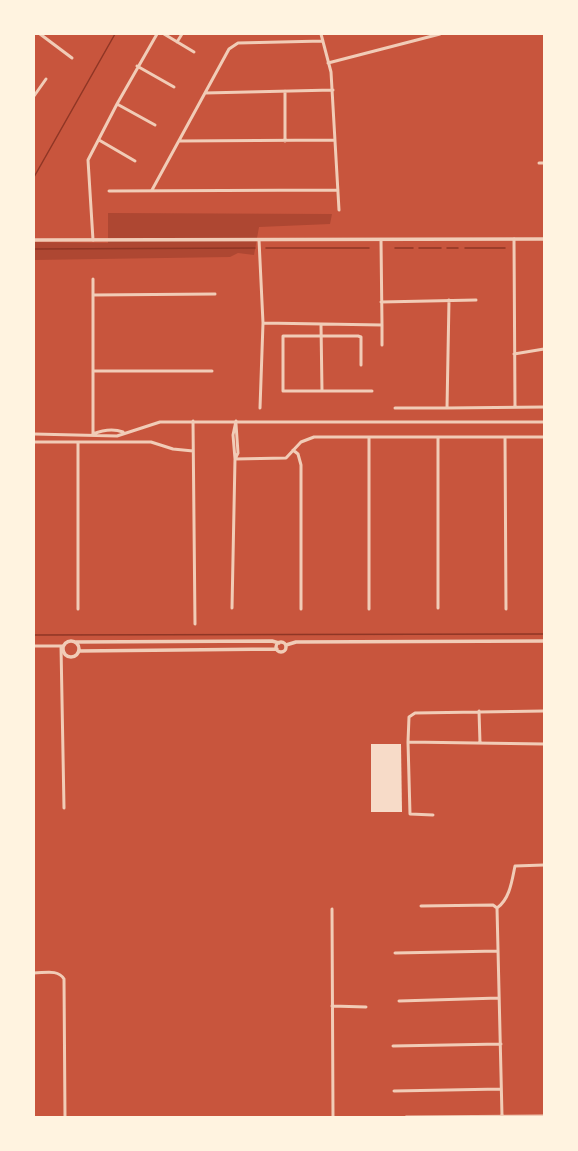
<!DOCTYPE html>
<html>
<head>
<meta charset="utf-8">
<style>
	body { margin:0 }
	#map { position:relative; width:578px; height:1151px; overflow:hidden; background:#c8553d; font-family:"Space Grotesk",sans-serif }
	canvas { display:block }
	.frame { position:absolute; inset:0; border:35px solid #fff3e0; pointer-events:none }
</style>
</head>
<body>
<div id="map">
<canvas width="578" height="1151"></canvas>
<div class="frame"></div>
</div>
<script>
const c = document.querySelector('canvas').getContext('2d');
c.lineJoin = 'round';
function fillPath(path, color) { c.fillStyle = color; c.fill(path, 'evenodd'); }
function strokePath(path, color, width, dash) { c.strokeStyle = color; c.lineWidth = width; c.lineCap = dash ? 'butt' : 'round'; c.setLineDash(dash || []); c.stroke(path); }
const green = new Path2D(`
	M108,213L332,214L330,224L259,227L254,255L238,253L230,257L34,260V242L108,243Z`);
const stream = new Path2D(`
	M34,177L115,34
	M266,248H369
	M395,248H413
	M419,248H441
	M447,248H458
	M465,248H505
	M34,249L255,248
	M34,635L544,634`);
const building = new Path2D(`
	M371,744H401L402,812H371Z`);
const minor = new Path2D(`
	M40,34L72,58
	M164,34L194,52
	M321,34L331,72L339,210
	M177,42L182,34
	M328,63L440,34
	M137,66L174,87
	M285,91V141
	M205,93L333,90
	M34,96L46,79
	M117,104L155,125
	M99,140L135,161
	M179,141L335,140
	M539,163H544
	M152,190L229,49L238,43L323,41
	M109,191L338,190
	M514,239L515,407
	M93,240L88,160L117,104L157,34
	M259,240L263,323L260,408
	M93,295L215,294
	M449,300L447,408L544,407
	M381,302L476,300
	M263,323L382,325L381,240
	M321,325L322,391
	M382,325V345
	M514,354L544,349
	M361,365V337L358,336H283V391H372
	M93,371H212
	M395,408H447
	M193,421L195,624
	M34,434L117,436L160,422H544
	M93,434V279
	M93,434C103,430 112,428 123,432
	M438,437V608
	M505,437L506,609
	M34,442H151L173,449L193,451
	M78,442V609
	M293,450L298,454L301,465V609
	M235,459L286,458L301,442L314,437H544
	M235,459L238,453L236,424
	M232,608L235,459L233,435L236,421
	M369,609V437
	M34,646H63
	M61,646L64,808
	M479,711L480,743
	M408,742L409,717L415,713L544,711
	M433,815L410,814L408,742L544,744
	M421,906L493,905L497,908
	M332,909L333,1117
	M395,953L498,951
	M34,973C45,973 58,969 64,979L65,1117
	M399,1001L499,998
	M332,1006L366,1007
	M393,1046L501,1044
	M394,1091L501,1089
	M502,1116L497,908C510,899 512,880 515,866L544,865
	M406,1117L544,1116`);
const tertiary = new Path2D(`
	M34,240L544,239
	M63 649a8 8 0 1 1 16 0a8 8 0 1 1-16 0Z
	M75,642L272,641L279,643
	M276 647a5 5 0 1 1 10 0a5 5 0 1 1-10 0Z
	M286,645L296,642L544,641
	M79,651L277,649`);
fillPath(green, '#ae4732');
strokePath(stream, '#8f3625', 1.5);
fillPath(building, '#f7dbc8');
strokePath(minor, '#f1ccb7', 3);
strokePath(tertiary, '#f1ccb7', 3.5);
</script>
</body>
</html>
